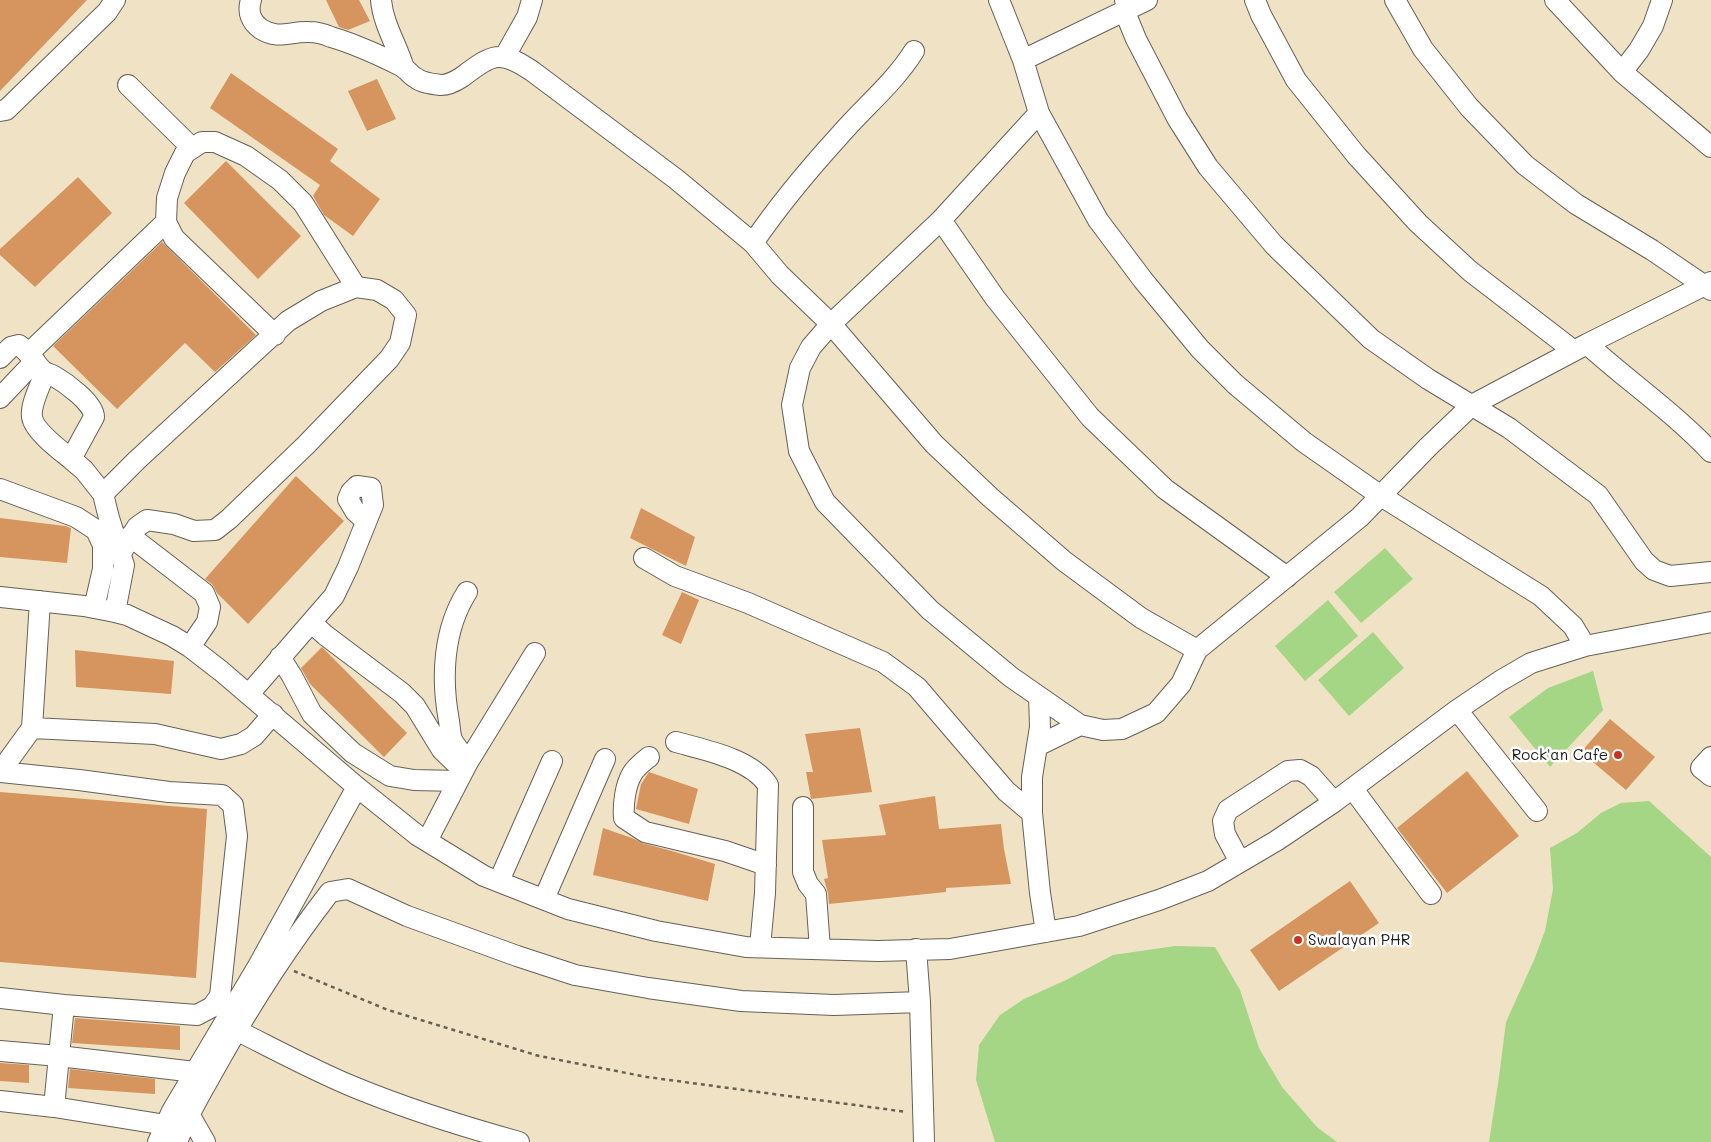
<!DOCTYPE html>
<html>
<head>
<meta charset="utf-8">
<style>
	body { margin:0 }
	canvas { display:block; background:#f0e2c4 }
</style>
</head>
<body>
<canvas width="1711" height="1142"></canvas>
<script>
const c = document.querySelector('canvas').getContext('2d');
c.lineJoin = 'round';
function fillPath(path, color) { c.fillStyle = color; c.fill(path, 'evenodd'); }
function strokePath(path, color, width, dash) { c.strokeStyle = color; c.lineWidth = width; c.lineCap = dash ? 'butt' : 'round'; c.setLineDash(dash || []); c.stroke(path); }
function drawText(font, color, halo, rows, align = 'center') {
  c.font = font + ' Mali,sans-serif'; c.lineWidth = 5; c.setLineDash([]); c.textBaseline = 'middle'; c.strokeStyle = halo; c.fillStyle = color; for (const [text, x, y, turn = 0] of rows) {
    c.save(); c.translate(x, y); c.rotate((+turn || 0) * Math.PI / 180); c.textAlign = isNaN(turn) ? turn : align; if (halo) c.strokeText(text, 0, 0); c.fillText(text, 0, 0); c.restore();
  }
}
const green = new Path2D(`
	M1385,548L1413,579L1361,623L1334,592Z
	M1328,600L1358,636L1305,681L1275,646Z
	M1373,632L1404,668L1349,716L1318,680Z
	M1593,671L1603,710L1550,767L1509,717L1548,688Z
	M1649,801L1711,857V1142H1489L1499,1077L1506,1022L1534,960L1545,931L1553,889L1550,848L1577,833L1601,813L1621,803Z
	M1175,946L1215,947L1240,990L1259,1048L1282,1087L1317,1127L1337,1142H995L976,1080L979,1045L1000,1015L1024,999L1066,980L1113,955Z`);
const building = new Path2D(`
	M0,0H87L0,91Z
	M326,0H359L370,21L348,30L339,27Z
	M231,73L338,149L330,161L380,199L353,236L324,215L313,196L320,185L210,108Z
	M377,79L396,119L367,131L348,91Z
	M226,161L301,236L258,279L184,203Z
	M78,177L112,213L35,287L0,255V249Z
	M162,242L256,335L215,372L185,343L117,409L53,346Z
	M296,476L344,521L248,624L217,593L212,584L205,579Z
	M641,508L695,537L686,566L630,538Z
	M0,518L65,526L71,528L67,563L0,557Z
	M682,592L699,600L681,644L662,635Z
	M322,647L407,733L384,757L310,684L301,668Z
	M75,650L174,661L171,694L76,687Z
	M1610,719L1655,757L1626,790L1581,752Z
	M860,728L872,792L811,799L806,772H813L805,734Z
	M1467,771L1519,836L1447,893L1397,828Z
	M649,772L698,789L689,824L636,809L641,784Z
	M0,792L207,809L196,978L0,962Z
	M935,796L939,829L1001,824L1004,849L1011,884L946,888V892L829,904L828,893L824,879L828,878L822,840L886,835L879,805Z
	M603,828L632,838L642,843L672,851L715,864L708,901L593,875Z
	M1350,881L1379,923L1279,991L1250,950Z
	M75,1018L180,1026V1050L72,1043Z
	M0,1063L29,1065V1083L0,1081Z
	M70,1069L155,1079V1094L68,1088Z`);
const path = new Path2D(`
	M294,971L388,1010L539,1056L647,1077L907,1112`);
const minor = new Path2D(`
	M251,0C247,12 251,22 261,29C278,40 291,31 309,32C317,32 324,34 331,37C355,44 379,55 401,66C407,69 410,75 416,78C422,83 433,84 441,85C449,85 456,81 462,77C493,54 499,49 532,71L676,179L753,243L780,275L831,324L934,444L990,497L1064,561L1141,618L1197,650
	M381,0C383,24 397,45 404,68
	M999,0L1023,60L1039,113L1098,220L1143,280L1200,349L1235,384L1304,442L1381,496L1541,596L1573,626L1585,646
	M1125,0L1128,9L1127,17L1136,39L1177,118L1208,167L1274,245L1371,339L1428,379L1509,428L1598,495L1644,561L1654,570L1670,576L1711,572
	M1255,0L1261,15L1296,80L1356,155L1418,223L1470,271L1574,351
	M1395,0L1423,49L1469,107L1525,165L1576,204L1652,250L1711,290
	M1555,0L1622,72L1711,147
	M505,56L527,17L532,0
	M1023,60L1147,0
	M1622,72L1639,50L1653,26L1662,0
	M128,85L192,148
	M0,111L6,110L107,12L115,0
	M1039,113L941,220L831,324L811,347L800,368L792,405L799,451L825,502L930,610L1011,677L1080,725L1103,730L1122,729L1156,713L1181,684L1197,650L1360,517L1428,447L1472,405L1587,344L1711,282
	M941,220L995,298L1090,417L1165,489L1287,577
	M753,243C779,205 809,169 840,135C864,107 894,83 914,51
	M275,335L174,238L166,222L167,198L175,173L185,153L202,142H215L246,156L280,180L303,203L356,287
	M1587,344C1628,381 1673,412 1711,452
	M29,353L166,222
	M0,358L11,347L19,345C29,352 35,363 43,371C46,373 50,374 54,376C66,383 94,403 94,417L71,459L84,470L103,494L109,518L124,565L115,612
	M45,373C41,384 30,405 32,417C34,431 61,451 71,459
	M0,398L35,361
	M0,489L76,517L96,530L103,545V569L94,608
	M103,494L137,460L288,321L321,301L356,287L377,290L394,300L406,315L400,343L389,359L306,445L229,519L215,530L194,531L174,524L147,520L137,527L121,553
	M130,536L204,593L210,607L207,622L190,647
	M644,558L675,576L748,603L883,662L917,687L1006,791L1032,813
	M467,592C443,630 441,678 449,721C450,727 450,734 452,740C456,747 463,755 468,762
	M0,597L84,606L115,612L127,615L172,636L190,647L221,671L357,787L417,835L484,876L568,909L656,931L746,947L878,951L950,949L1079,926L1159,900L1208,881L1276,841L1334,802L1457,710L1500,681L1531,663L1585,646L1711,622
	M312,623L325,635L402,693L415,706L442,750L463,770
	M280,657L292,676L312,714L353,753L390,776L414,780L458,781
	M249,694L334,596L348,567L373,505L371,488L357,486L351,492L348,499L355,511L366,521
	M1039,697L1040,727L1032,777V813L1040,893L1046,932
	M1457,710L1537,811
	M32,728L155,734L221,749L241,744L254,736L273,714
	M676,742C705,750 751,759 768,785L765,893L760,947
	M1037,746L1080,725
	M649,757C643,762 636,767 632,774C625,786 623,805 624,818L645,832L725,851L766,865
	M1711,757L1701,768L1711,776
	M0,772L32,728L40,601
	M1353,789L1431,894
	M803,807V872L808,884L816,894L820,949
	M427,841L468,762L535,653
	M1240,862L1225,834L1223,821L1228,810L1288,771L1300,770L1311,776L1334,802
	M499,881L552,761
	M544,899L605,759
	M916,949L920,1002L924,1142
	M0,998L64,1005L197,1015L212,1007L220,996L237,836L233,805L222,795L169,792L79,780L0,772
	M236,1030C274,1049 311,1069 349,1085C404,1108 461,1126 519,1142
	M0,1051L59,1056L195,1072
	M0,1101L54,1107L166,1125
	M54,1107L64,1005
	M189,1114L205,1142
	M158,1142L172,1111L258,966L357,787
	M177,1142C188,1113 204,1088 219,1061C252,1002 289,945 330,892L348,889L407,916L517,956L575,975L648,988L741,1001L834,1005L920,1002`);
const markers = [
	[1618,755,5,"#c8321e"],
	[1298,940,5,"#c8321e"]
];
const poiNames = [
	["Rock'an Cafe",1608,755],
	["Swalayan PHR",1308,940,"left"]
];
fillPath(green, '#a4d686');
fillPath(building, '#d6955f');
strokePath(minor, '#666157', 22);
strokePath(path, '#666157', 2.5, [4, 4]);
strokePath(minor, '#fff', 20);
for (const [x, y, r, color] of markers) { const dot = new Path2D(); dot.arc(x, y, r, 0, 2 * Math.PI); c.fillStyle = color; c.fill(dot); strokePath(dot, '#fff', 2); }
drawText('15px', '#1c1c1c', '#fff', poiNames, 'right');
</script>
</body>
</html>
